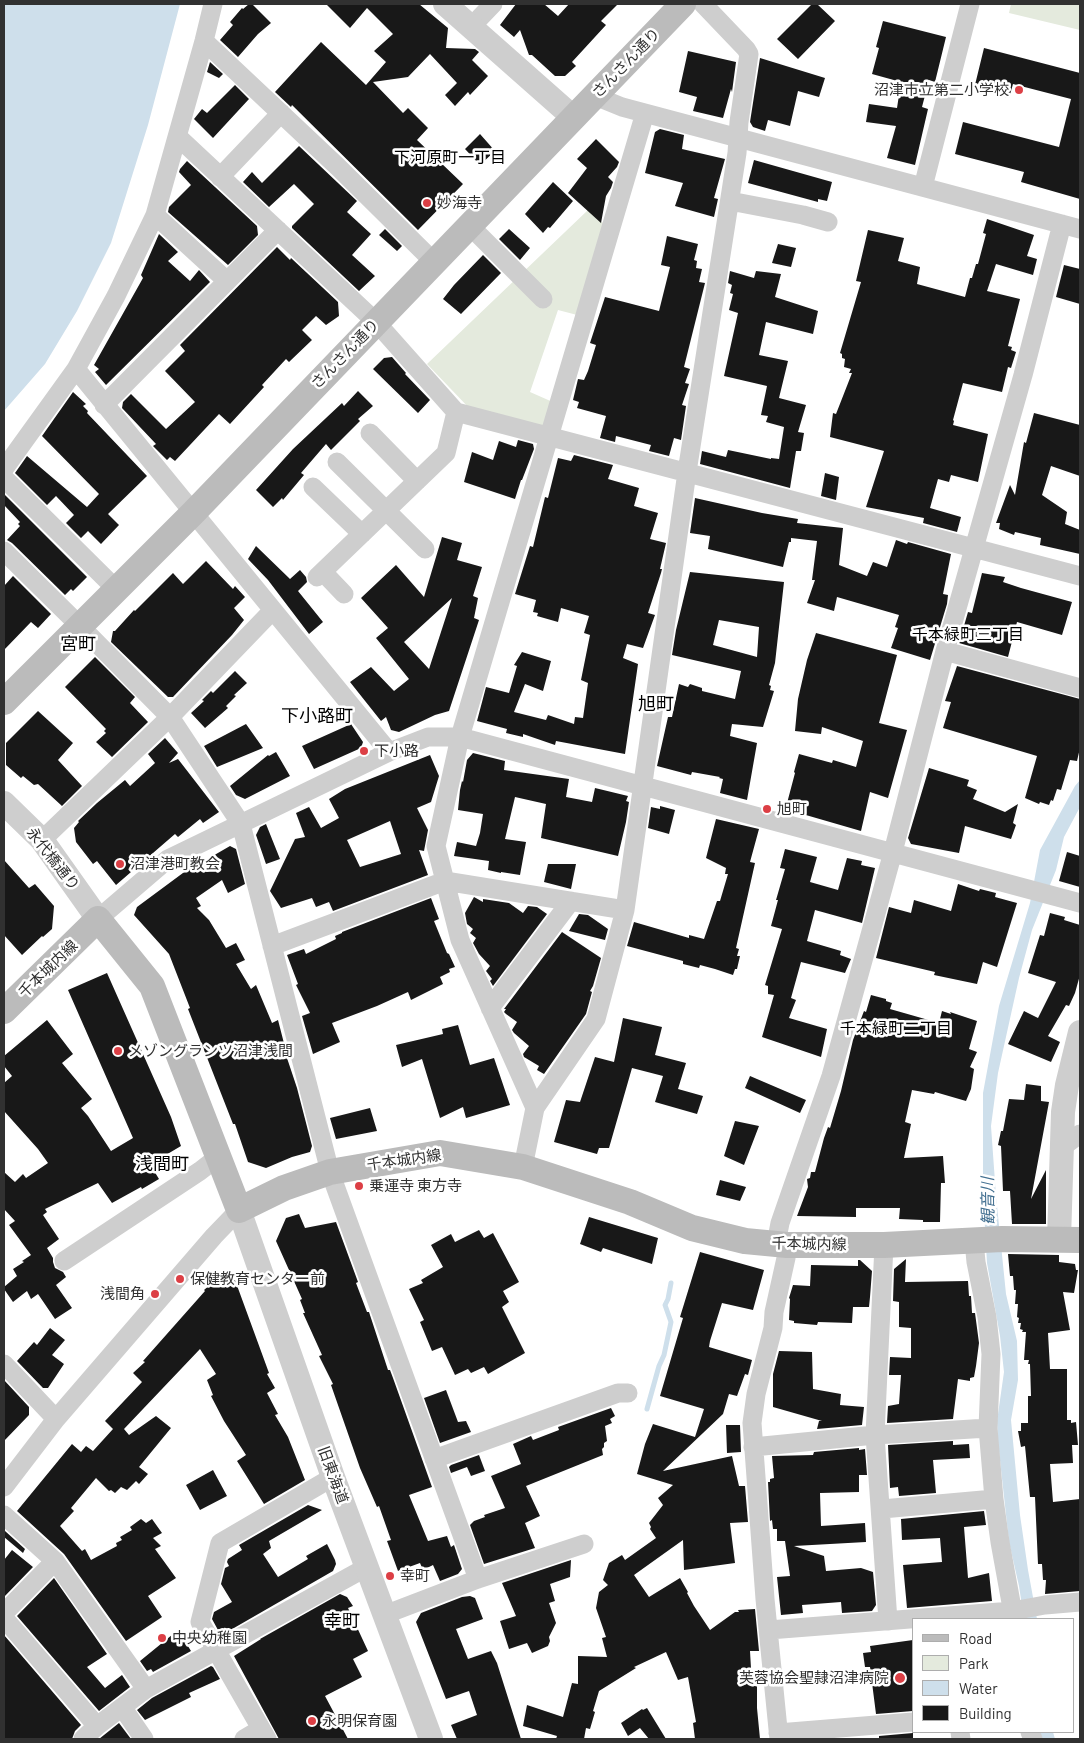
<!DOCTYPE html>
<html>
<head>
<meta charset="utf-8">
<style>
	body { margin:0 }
	#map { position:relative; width:1084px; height:1743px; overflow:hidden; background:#fff; font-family:Barlow,sans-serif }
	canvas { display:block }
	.frame { position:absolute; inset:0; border:5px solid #313131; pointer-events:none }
	.legend { position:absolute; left:912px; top:1618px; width:162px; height:115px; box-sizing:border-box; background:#fff; border:1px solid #adadad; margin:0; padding:6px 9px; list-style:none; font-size:15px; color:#313131 }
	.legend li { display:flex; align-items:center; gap:10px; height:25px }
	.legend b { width:25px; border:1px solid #adadad }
</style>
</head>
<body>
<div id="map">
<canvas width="1084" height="1743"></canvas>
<div class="frame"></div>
<ul class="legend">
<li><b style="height:6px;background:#bbb"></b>Road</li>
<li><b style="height:14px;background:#e4eadd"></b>Park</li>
<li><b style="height:14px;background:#cedfeb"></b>Water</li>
<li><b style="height:14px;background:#181818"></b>Building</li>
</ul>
</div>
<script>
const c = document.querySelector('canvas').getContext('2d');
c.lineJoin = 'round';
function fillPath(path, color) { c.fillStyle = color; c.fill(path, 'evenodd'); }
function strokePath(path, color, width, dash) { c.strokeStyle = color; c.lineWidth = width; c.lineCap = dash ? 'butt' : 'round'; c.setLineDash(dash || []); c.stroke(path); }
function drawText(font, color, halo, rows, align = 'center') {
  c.font = font + ' Barlow,"Noto Sans JP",sans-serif'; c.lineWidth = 5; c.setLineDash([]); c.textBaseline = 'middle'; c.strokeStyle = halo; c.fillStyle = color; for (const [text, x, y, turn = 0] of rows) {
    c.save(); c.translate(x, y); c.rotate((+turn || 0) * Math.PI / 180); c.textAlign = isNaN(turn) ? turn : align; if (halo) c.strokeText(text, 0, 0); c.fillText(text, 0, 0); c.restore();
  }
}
const green = new Path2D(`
	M1011,4H1080V30L1009,13Z
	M588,210L611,230L581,316L558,310L530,392L555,403L548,432L470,409L427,364Z`);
const water = new Path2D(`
	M4,4H180L148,125L111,243L77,311L45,364L4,411Z
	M1080,780V807L1064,837L1056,870L1032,930L1019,978L998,1073L991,1126L996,1196L1006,1294L1017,1341L1018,1380L1011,1420L1020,1515L1028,1570L1037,1619H1024L1019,1586L1009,1542L998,1442L997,1421L1004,1372L1000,1336L987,1263L983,1193V1093L999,1006L1030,903L1040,850L1075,786Z
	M1039,1732H1053L1055,1739H1041Z`);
const stream = new Path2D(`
	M647,1409L659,1366L664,1355L671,1322L665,1305L668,1299L671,1283`);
const building = new Path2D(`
	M249,4H252L271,23L258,34L238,57L220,40L233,25L230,22L242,8L243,9Z
	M326,4H419L448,28L446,48L475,49L479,52L472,60L488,76L470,95L468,92L455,106L445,95L457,83L430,54L408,77L373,82L403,113L408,108L428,128L417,140L463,184L418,230L292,105L291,107L275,92L321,42L366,85L386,62L374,51L393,34L367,8L350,28Z
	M516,4H544L558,16L569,4H618L601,21L606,25L572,62L576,66L565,76H555L532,55H529L520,30L514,37L500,25Z
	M812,4H817L835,21L798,59L777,39Z
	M883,21L946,37L935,82L929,80L922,107L928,109L915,165L887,158L896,126L866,122L869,104L897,108L901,82L872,74L879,48L876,47Z
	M984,48L1080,73V199L1021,182L1024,172L955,154L963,122L1059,147L1071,99L1013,84L1009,98L974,89Z
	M688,51L736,62L732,92L731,89L723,118L693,111L697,97L679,92Z
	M760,58L825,78L819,97L798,91L790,126L768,120L765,131L753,127L750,122Z
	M210,62L223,74L219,78L207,72Z
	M235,85L249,99L213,138L194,119L202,109L207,113Z
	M660,129L684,135L682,149L725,159L714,198L718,199L714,217L675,206L683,183L645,173L655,132Z
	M480,134L495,151L480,165L465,149Z
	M596,139L619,162L617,167L608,177L613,182L611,188L606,196L601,223L568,193L587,168L577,159Z
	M299,146L357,201L347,212L371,234L352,255L375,276L359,291L292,228V226L314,204L294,184L269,207L243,182L252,172L262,183Z
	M754,160L832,182L827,201L818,199V202L748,183Z
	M187,161L257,226L258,235L228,265L168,212L169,207L191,185L179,172L180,169Z
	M553,182L573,201L550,228L548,227L543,233L525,214Z
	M987,219L1034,235L1027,256L1037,259L1033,275L996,264L987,291L1020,299L1008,346L1012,347L1011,350L1016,352L1011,368L1008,367L1002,392L963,383L953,420L954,421L953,425L988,434L978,482L951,475L949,482L938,479L930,508L961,517L957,532L923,523L924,518L866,507L884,451L830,437L833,413L836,414L852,373H849L851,369L844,367L845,359L842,358V354L840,353L861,282L856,281L868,230L904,238L898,261L920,267L917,284L965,297L970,278H972L976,264H978L986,234L983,233Z
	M385,229L402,246L397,251L379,235Z
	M509,229L530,248L520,260L499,239Z
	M159,234L178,252L168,261L190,281L199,270L210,282L106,385L95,372L99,369L94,365L143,278L141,275Z
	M667,236L698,244L694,260L697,261L696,268L702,269L699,282L705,283L684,367L690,369L685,383L689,384L682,405L686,406L681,440L674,438L669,456L649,451L651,445L616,436L615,442L600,438L606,416L577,408L579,402L573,400L578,379L584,380L588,371L596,345L590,343L605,297L659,311L670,267L661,265Z
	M778,244L796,248L791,267L772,263Z
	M277,247L290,260L291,258L338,302L339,316L326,325L316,316L302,330L312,340L289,362L286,359L262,385L264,387L230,424L219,414L175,461L170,457L167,460L153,446L156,444L122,408L123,402L131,394L166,429L195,402L165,371L185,351L180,345Z
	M483,255L501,273L461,314L443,299L454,285Z
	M1064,265L1080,269V304L1056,297Z
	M730,271L754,278L756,271L781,274L775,297L818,311L813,334L766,322L759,355L788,361L779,398L806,405L798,432L804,433L801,451H796L790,488L700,464L702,451L726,457L728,450L771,459V458L779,459L784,427L766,422L768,416L761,415L767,386L724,376L738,313L729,310L733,294L730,293L732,285L728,283Z
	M392,357L406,373L405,374L430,400L418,413L373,369L384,358Z
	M358,391L373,406L358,419L360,421L331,450L326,444L301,473L304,475L283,500L282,498L273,507L256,490L293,449L342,403L344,406Z
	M73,392L86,404L83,406L88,411L87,413L147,476L108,514L119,525L101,544L88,531L81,538L66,523L74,515L56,496L47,505L15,473L27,456L87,507L99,494L42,436Z
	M1034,413L1080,425V476L1051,466L1042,495L1067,512L1065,524L1080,530V554L1040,545L1041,538L1015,532L1014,535L999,529L1000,523H996L1010,485L1015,495L1024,442L1026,443Z
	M518,440L533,444L534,449L522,480H521L515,499L464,482L472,452L493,460L499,441L516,447Z
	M574,455L613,465L608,479L639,488L634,506L658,513L650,539L666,543L660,569H662L661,573L648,613L655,615L643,648L627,644L623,658L638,664L625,754L556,741L555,745L523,734V737L506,733L507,729L477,721L486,687L509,693L517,666L514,665L522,652L551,661L543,691L525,684L514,712L546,720L548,715L574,724L575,717L583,718L588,683L581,680L590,635L584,633L589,616L561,608L558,622L537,616L538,613L533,612L536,600L515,594L530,546L533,547L545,497L548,498L558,458L571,461Z
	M825,473L839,477L836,500L821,496Z
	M5,495L87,577L73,591L71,589L65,595L12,543L7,540L20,526L18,524L20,522L4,505Z
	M695,498L762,513L798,519L797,523L843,528L839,565L867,576L873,562L887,567L896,540L907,544L908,542L951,554L943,594L948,595L947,604L930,660L891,648L898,628L895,627L899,615L837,597L834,611L807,603L815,580H812L817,541L791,538V542H789L783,567L708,549L710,536L690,533Z
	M442,537L462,543L457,560L482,567L473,596L478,598L474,618L479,620L449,711L435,715L399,732L391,730L386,717L381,721L350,682L371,667L394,691L409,679L376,638L388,628L361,598L396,565L424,597ZM452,598L429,669L404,642Z
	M256,546L290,579L300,570L306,577L307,582L298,591L323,622L309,634L268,580L248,559Z
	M206,561L233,589L235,586L245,597L234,608L244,620L232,635L173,697H168L111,642L113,631H115L134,610L135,611L173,573L183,584Z
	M690,572L784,582L775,663L769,685L771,686L770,690L774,691L763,727L732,724L730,736L757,743L747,800L720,793L723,779L719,778L720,777L692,772L691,775L657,766L668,717H672L679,684L688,687L690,684L702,688V691L735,699L741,671L672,655L676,630ZM719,620L759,627L757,657L713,645Z
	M982,573L1005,577L1003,582L1021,588L1072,602L1062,635L1017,622L1008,657L959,643L968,612L972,613Z
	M13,576L51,614L38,628L31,622L4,650V586Z
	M816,633L897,655L879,723L907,730L888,798L870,792L861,831L792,811L793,809L786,807L795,773L794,772L799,754L832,763L833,760L856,767L863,741L822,727L821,734L795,731L798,699L807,660Z
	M95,657L135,697L130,703L148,722L112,757L96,742L106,733L104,731L106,729L65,687Z
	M957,666L1080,699V748L1077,761L1070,760L1061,790L1057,789L1053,801L1051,800L1049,805L1040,802L1039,804L1025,798L1037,756L943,728L951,702L945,701Z
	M235,671L247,683L234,695L236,696L226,706L228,708L205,728L191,713L204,701L202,700L211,691L213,693Z
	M38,711L73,743L58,760L82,786L62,806L38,784L34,785L23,776L21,778L6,765V743Z
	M246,724L263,748L217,767L204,746Z
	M351,724L363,742L361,748L314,769L302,746Z
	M165,738L178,753L169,763L178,759L219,812L203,823L200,819L178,837L175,834L116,885L97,861L93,864L76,842L74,828L79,822L78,821L97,803L125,780L130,786L155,763L148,754Z
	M276,752L290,776L245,799L236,795L230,786L268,755L269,756Z
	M473,753L505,761L504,770L569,779L566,797L592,802L595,788L628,796L626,801L629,802L626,822L618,856L541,838L546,804L515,797L505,839L526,842L520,875L501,872V873L488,870L489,861L454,856L457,842L476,846L480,833L483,814L458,810L460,790L462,781L463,782L467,760Z
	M430,755L439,776L431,802L417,808L428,830L424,851L419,850L428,875L333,911L329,902L316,907L312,898L281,908L270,891L295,839L305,837L296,813L309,807L321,828L339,818L329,799L345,789ZM390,821L401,854L360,867L347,840Z
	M929,768L969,780L967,786L977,790L973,799L1005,812L1018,804L1013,823L1016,825L1011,839L965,826L959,853L911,844L908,838Z
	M660,806L675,810L669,834L648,828L651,807L660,809Z
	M716,819L759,829L750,862L755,863L736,948L739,949L737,956H740L737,969H735L733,975L715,969L700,965L699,968L683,964V961L627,946L634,922L689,938V935L704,939L717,901H720L728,874H725L726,868L706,858Z
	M266,824L280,859L266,864L256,835L260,827Z
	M230,846L236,849L245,884L228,893L222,880L196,898L201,906L197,908L209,920L226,948L236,943L245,960L236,964L251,989L256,985L272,1023L278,1020L287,1055H286L297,1088L312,1146L310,1152L292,1157L266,1168L248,1162L235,1124H233L188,1009L190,1008L169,954L134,915L137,907L187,870L212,859L211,857Z
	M785,849L817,857L810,882L838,890L847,858L862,861L861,865L875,868L862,923L815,910L807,941L841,951L840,955L851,959L845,973L801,962L791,998L796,1000L789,1018L827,1029L821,1057L762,1037L774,995L768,994V986L765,985L782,929L771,926L778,900H776L785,869L780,868Z
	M1067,852L1080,856V887L1059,881Z
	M4,860L29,888L35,884L54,906L52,929L43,937L42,936L22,955L4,935Z
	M548,864H576L571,889L544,882Z
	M958,884L979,891L980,889L996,893L995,897L1017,903L997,967L983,962L977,984L934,975L935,972L876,958L889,907L911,913L914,900L951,911Z
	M474,897L483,902V899L509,903L523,913L528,906L537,907L547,914L493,986L490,981L492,979L486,971L490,966L479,954L473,943L476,938L470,933L473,929L467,924L465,913Z
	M431,898L439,919L434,921L447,953L449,954L455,967L449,969L450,972L440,977L443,984L411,1000L408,992L377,1006L332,1023L340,1042L313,1054L302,1016L310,1013L296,985L298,984L287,955L304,949L306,954L336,939L335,936L342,933V932Z
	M1050,913L1065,917L1064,920L1080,925V975L1075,993L1069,1006L1066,1005L1048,1036L1060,1042L1051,1062L1008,1044L1024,1011L1038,1018L1056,982L1028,973L1040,935L1044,936Z
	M579,914L588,915L608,929L605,940L569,931Z
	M562,932L601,958L593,986L590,991L592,992L586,1014L544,1074L537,1070L539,1066L524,1057L523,1054L529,1046L514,1033L512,1030L517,1022L506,1014L504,1012L506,1009H504Z
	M107,973L171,1117L181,1146L159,1159L160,1161L151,1166L159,1179L142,1189L141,1187L112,1203L98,1183L45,1209L47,1212L43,1215L59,1239L47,1248L53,1258V1262L55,1268L63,1272L66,1277L56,1285L72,1308L55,1319L38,1294L31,1299L27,1291L13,1302L4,1289V1287L17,1276L13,1269L24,1262L22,1261L31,1255L9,1225L15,1221L4,1209V1172L15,1182L23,1174L26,1178L48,1163L38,1149L4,1111V1083L12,1076L4,1066V1056L47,1020L73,1054L62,1063L92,1099L81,1108L88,1116L111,1151L133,1138L68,990Z
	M871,995L886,999V1001L892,1003L890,1009L939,1023L942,1011L951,1014L950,1012L977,1021L969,1049L977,1052L970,1067L974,1069L971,1089L966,1101L935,1092L934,1094L912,1090L905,1122L911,1124L904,1158L943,1156L945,1183H941L940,1222H923V1220L899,1219L900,1208H856V1217L797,1216L808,1187L807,1179L810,1178L811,1172H815L824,1138L828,1127L830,1128L841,1091L853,1040L864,1011L866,1012Z
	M623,1018L662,1027L655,1055L686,1063L678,1089L703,1096L697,1114L655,1102L663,1076L632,1068L609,1148H599L597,1154L554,1142L566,1100L580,1102L595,1057L614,1062Z
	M458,1025L470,1065L494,1058L510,1105L466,1118L463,1107L440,1118L422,1059L402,1067L396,1045L443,1034L442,1029Z
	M750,1076L806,1100L800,1113L745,1088Z
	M1026,1084L1041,1086V1101L1049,1102L1031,1199L1046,1170V1224H1012L1010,1191H1003L1001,1146L998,1145L1001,1131H1003L1009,1099L1024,1100Z
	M370,1108L377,1131L336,1139L330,1118Z
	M735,1121L759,1126L744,1165L724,1156Z
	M720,1180L746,1187L740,1201L716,1195Z
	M299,1214L305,1228L336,1222L358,1282L356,1283L367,1312H369L388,1370H390L393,1378L432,1487L409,1495L428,1541L447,1536L451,1547L454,1545L462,1569L458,1574L440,1581L433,1565L423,1570L420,1563L398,1571L387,1541L391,1540L379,1506L377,1507L360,1468L331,1385L333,1384L319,1356L322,1355L303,1313H305L300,1300L302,1299L276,1241L286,1218Z
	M589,1217L658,1238L652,1264L603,1248L601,1252L580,1244Z
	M479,1230L484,1238L493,1233L519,1282L503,1291L509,1302L502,1307L525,1353L488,1374L484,1367L471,1373L468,1369L455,1375L442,1347L432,1351L420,1322L424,1320L409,1289L423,1283L421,1280L443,1267L431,1245L451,1234L455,1242Z
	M700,1252L764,1270L753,1310L722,1303L710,1341L709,1347L752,1360L748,1375L745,1374L737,1396L729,1394L723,1414L663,1471L732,1456L739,1486H745L748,1522L730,1523L735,1563L684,1570L683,1540L634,1575L649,1597L680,1578L688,1592L687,1593L694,1606L710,1630L735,1612H739L738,1610L755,1609L759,1651H750L752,1686H757V1708L760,1739H695L693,1723L696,1722L688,1677L678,1680L666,1652L634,1667L636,1668L599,1691L593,1711L595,1712L590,1729L586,1728L584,1739H556L557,1736L523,1726L527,1705L563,1717L572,1683L578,1684V1656L607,1657L602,1638L606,1637L596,1608L599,1592L608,1585L603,1580L609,1563L622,1555L625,1560L656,1538L650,1529L651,1527L649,1523L663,1505L658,1498L673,1485L637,1474L645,1444L653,1424L695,1437L704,1409L660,1396L683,1318L680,1317Z
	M1008,1254L1059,1255V1262L1075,1264L1076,1270H1078L1074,1293L1063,1292L1070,1330L1048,1333L1050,1369H1067V1420H1071V1423L1076,1422L1078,1445H1072L1073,1463L1050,1464L1053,1502L1080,1499V1591L1045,1594L1046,1580H1043L1042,1564H1038L1035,1497H1030L1025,1446L1021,1447L1018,1431H1021V1423H1028V1396H1031L1030,1364H1028L1029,1360H1024L1026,1332H1022L1023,1330L1020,1329L1021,1323H1018L1019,1318L1017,1317L1018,1304H1015L1016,1290H1014L1013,1276H1010Z
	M906,1259L905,1282L968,1281L969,1296H971L972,1313H975L979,1343L976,1366L974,1377L970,1378V1381L958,1379L953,1419L887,1423L888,1406L899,1404L901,1375H889L890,1357L911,1358V1328L899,1327V1302L893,1301L894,1269Z
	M858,1260H860L872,1271L870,1297L869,1307H853L852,1323L818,1322L817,1325L794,1323V1321L789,1320L790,1299L789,1298L793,1285L810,1286L811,1265L858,1266Z
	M218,1278L235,1280L269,1373L267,1374L275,1388L267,1393L278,1414L275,1415L288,1437L305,1480L264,1504L237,1461L246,1455L224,1421L211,1396L213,1395L207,1380L216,1374L200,1349L124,1429L129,1435L156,1416L171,1428L139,1467L148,1474L139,1484L136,1481L127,1490L121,1487L115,1493L111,1490L109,1491L96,1478L71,1508L74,1511L60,1526L82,1551L85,1549L91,1560L117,1546L116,1543L122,1540L120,1537L132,1530L130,1527L141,1519L146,1523L152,1519L162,1533L153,1538L161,1546L155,1549L176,1578L148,1596L162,1617L126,1641L64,1554L17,1511L72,1444L81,1452L86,1446L93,1451L113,1429L105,1421L142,1382L133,1373L145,1362L143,1361L205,1291L204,1290Z
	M50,1328L65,1340L52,1355L64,1364L48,1388H43L17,1361L34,1342L37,1345Z
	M779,1351L812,1352L813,1389L841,1394L840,1405L864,1407L862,1425L817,1429L819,1421H822L773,1407V1374Z
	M4,1380L29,1407V1415L4,1441Z
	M446,1390L458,1422L466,1421L471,1432L440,1443L424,1398Z
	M611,1408L615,1416L610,1419L612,1423L605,1426L607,1441L604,1443V1447L602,1449L603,1455L526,1486L540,1516L525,1523L535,1548L484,1564L470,1525L474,1521L485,1517L484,1515L505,1508L491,1476L521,1464L513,1444L531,1436L533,1440L559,1430L558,1427Z
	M726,1425H740L741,1452L727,1453Z
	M953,1441V1445L969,1444L970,1458L933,1460L936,1493L899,1496L898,1487L890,1488L888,1445Z
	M859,1448V1450L865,1449L867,1475H859V1492L820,1493L821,1526L865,1523L866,1542L794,1546L824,1556L826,1571L861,1568L873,1572L876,1605L872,1611L842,1613L841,1602L802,1605L803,1613L781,1615L777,1577L790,1576L785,1541H777V1529H773L772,1520L770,1521L768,1482H770V1479L774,1478L772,1456L813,1455L814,1452Z
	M479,1455L485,1471L471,1476L467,1467L451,1473L449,1467L451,1465Z
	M213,1470L227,1496L200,1510L186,1485Z
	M308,1505L322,1510L269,1541L271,1548L263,1554L278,1577L308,1559L306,1556L327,1544L335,1560L336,1564L333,1571L227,1632L218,1630L212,1619L214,1612L232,1602L221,1584L225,1568L229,1566L227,1562L228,1559L242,1550L239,1545Z
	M984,1511L986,1525L964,1527L968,1578L989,1573L992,1601L907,1608L903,1565L942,1562L940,1538L902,1540L901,1519Z
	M5,1531L25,1549L23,1553L4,1537Z
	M12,1550L33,1567L4,1597V1560Z
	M571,1560L570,1577L550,1584L555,1601L549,1603L556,1623L549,1637L550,1641L548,1646L532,1653L527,1643L509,1649L500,1621L516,1616L502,1583Z
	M54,1578L107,1654L87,1667L105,1688L122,1675L130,1687L99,1711L17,1616Z
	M340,1594L347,1597L353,1606L348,1608L368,1651L353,1659L362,1677L325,1696L348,1739H279L234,1656L261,1639H260Z
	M470,1596L475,1598L483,1619L456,1629L468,1659L491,1651L497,1663L521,1739H457L451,1725L477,1715L469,1691L446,1699L416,1622L421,1613L462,1597Z
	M178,1630L191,1651L153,1672L151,1669L147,1671L140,1661Z
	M4,1635L81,1725L75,1731L72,1739H4Z
	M913,1640V1711L876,1714L870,1667H865L863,1653L871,1652L870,1646Z
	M211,1666L213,1667L220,1679L189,1693L191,1697L145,1720L137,1710L152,1698Z
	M647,1708L666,1739H649L640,1728L628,1736L621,1723L642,1709L643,1710Z
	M119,1723L131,1739H99Z
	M913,1733V1739H879V1736Z`);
const minor = new Path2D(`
	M471,27L493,4
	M204,41L338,167L434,262
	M595,96L622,107L1080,229
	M178,137L376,322L456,412L1080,576
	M220,177L281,113
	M923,187L970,4
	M730,201L803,215L828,222
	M155,215L227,281
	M470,226L543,299
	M76,369L389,752
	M104,405L278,230
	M370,433L417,481
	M337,462L425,549
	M4,469L76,369L116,296L155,215L204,41L213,4
	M4,478L116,589
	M313,487L362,534
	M4,551L80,626L170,717L241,824L330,1172L478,1579
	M323,572L344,594
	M317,577L446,453L456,412
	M945,651L1080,688
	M42,840L170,717L273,610
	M98,919L168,859L389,752L428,737H460L1080,903
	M272,946L445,881L625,910
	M490,1008L571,901
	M535,1108L460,940L436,846L460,737L645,113
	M1062,1143L1069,1142L1080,1134
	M523,1167L535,1108L596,1019L625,910L687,472L737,153L739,122L749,54L746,49L703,4
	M974,1241L976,1262L987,1317L991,1354L988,1428L994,1499L1000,1542L1014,1619
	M776,1244L780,1223L831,1076L893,852L945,651L1023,375L1062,224
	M884,1245L875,1435L888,1621
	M64,1261L200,1171L218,1157
	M4,1364L56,1419
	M753,1447L875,1435L988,1428
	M434,1459L618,1393H628
	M4,1487L56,1419L214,1236L239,1210
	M882,1509L994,1499
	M4,1515L55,1561L146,1689
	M4,1613L55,1561
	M384,1615L478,1579L584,1544
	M4,1618L97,1726
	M769,1630L1012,1611L1045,1605L1080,1602
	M122,1707L144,1739
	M960,1732L961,1739
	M1030,1732L1033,1739
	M778,1733L913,1722
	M83,1739L97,1726L146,1689L367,1567
	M244,1739L261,1729
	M267,1739L200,1622L220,1543L333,1477
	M779,1739L765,1599L752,1423L756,1394L773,1328L774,1312L786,1258L787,1245`);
const tertiary = new Path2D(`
	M445,4L574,118
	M4,803L42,840L98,919
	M239,1210L333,1477L431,1739
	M1059,1239L1063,1112L1067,1085L1080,1032`);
const secondary = new Path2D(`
	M4,702L194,512L683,4
	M4,1011L98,919L152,986L239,1210L284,1188L330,1172L440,1153L523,1167L630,1202L692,1228L745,1241L787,1245H884L1002,1239L1080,1240`);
const markers = [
	[1019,90,5,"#dc3f45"],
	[427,203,5,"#dc3f45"],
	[364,751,5,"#dc3f45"],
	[767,809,5,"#dc3f45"],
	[120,864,5,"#dc3f45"],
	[118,1051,5,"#dc3f45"],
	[359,1186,5,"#dc3f45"],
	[180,1279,5,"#dc3f45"],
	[155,1294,5,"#dc3f45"],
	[390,1576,5,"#dc3f45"],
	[162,1638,5,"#dc3f45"],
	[900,1678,6,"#dc3f45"],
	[312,1721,5,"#dc3f45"]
];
const streetNames = [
	["さんさん通り",626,63,-46],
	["さんさん通り",345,354,-46],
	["永代橋通り",53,859,52],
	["千本城内線",48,969,-44],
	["千本城内線",404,1160,-8],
	["千本城内線",809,1244,1],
	["旧東海道",333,1475,70]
];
const poiNames = [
	["沼津市立第二小学校",1009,90,"right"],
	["妙海寺",437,203],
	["下小路",374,751],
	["旭町",777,809],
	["沼津港町教会",130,864],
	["メゾングランツ沼津浅間",128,1051],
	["乗運寺 東方寺",369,1186],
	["保健教育センター前",190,1279],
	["浅間角",145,1294,"right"],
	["幸町",400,1576],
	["中央幼稚園",172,1638],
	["芙蓉協会聖隷沼津病院",889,1678,"right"],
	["永明保育園",322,1721]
];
const neighbourhoodNames = [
	["下河原町一丁目",450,158],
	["千本緑町三丁目",968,635],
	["千本緑町二丁目",896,1029]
];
const waterNames = [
	["観音川",988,1201,-91]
];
const quarterNames = [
	["宮町",78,644],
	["旭町",656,704],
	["下小路町",317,716],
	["浅間町",162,1164],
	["幸町",342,1621]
];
fillPath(green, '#e4eadd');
fillPath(water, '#cedfeb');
strokePath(stream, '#cedfeb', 5);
fillPath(building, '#181818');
strokePath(minor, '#cecece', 19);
strokePath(tertiary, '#cecece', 24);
strokePath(secondary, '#bbb', 26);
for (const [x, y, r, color] of markers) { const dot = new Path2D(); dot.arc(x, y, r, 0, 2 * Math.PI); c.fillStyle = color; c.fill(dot); strokePath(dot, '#fff', 2); }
drawText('15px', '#313131', '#fff', streetNames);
drawText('15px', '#313131', '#fff', poiNames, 'left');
drawText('16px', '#000', '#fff', neighbourhoodNames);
drawText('italic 16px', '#426f90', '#fff', waterNames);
drawText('18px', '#000', '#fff', quarterNames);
</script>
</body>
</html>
